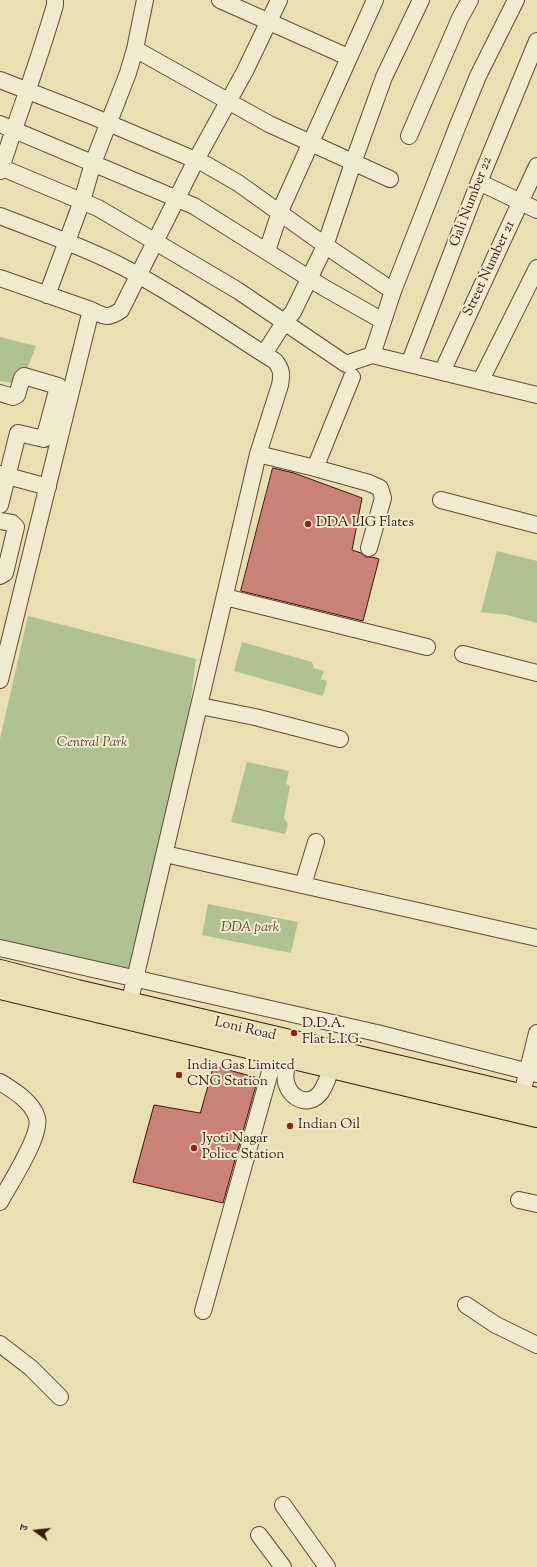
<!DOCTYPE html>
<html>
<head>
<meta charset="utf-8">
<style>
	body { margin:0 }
	#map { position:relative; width:537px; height:1567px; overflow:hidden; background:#eadeb3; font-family:"Sorts Mill Goudy","Noto Serif Devanagari",serif }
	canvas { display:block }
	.north { position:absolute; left:16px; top:1511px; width:40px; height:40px; -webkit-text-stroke:3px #f1eace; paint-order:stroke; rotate:285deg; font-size:11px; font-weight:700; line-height:16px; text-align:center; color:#37190e }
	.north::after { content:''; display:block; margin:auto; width:14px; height:18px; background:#37190e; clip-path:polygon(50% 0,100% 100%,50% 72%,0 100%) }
</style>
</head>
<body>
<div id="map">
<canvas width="537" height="1567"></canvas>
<div class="north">उ</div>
</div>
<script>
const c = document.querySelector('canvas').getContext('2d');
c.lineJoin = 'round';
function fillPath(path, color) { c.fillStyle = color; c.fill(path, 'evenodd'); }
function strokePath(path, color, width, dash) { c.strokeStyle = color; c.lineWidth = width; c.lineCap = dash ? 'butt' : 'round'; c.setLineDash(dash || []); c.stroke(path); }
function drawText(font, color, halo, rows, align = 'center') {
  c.font = font + ' "Sorts Mill Goudy",serif'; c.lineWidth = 4; c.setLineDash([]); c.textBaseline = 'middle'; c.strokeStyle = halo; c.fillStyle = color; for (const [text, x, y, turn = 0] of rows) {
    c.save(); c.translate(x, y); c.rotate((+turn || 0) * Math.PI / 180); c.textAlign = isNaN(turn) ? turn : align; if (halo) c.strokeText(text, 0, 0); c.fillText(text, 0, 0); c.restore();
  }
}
const green = new Path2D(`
	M0,337L36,346L27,369L23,385L0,381Z
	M497,551L537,561V623L507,615L481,612Z
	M28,616L196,659L185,744L143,923L131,958L129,971L0,941V739Z
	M242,642L312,662L314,668L324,671L321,679L327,681L323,696L234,671Z
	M247,762L289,771L286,784L290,786L284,818L288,824L285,834L231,822Z
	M208,904L298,922L291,953L202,935Z`);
const building = new Path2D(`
	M273,468L294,473L362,498L352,550L361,553L366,557H372L379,559L363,621L241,591Z
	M214,1066L258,1078L223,1203L133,1182L154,1105L200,1113Z`);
const minor = new Path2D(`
	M145,0L135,49L269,124L390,179
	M220,0L348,57
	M0,80L87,114L205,164L238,183L329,248L393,291
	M0,124L194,206L323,287L383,321
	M409,136L460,18L470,0
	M0,167L98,208L237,290L346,364L372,355L537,395
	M0,171C18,116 39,61 55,5V0
	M479,182L537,210
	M0,216C41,232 82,246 121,266C175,294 224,329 275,361C282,369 282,375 280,385L258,454L127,1013
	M267,251L281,209L375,0
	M0,278L91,310L0,680
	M47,295L82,201L93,163L128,73L135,49
	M91,310C105,317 108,319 121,310L196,160L245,71L279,0
	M264,354L285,321L293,312L325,246L353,163L384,77L421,0
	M372,355L393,291L458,125L478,76L516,0
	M409,364L479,182L537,41
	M442,372L537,166
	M352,377L315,468L369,483L380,488L383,498L369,548
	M481,380L537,268
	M0,393L13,397L17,395L22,378L24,376L58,386V387L44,439L18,433L0,505
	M258,454L315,468
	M0,474L48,487
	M441,500L537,525
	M0,521L12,523L16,527L5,573L0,576
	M225,597L427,647
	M463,654L537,673
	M200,706L255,717L340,739
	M165,854L537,938
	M303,885L316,842
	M0,948L377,1033L537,1074
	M289,1057C287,1065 284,1074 286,1082C290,1099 309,1108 321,1092C328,1082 331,1068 334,1057
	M0,1082C13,1090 33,1102 37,1118C42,1135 9,1185 0,1202
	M519,1106L537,1033
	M519,1200L537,1204
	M466,1305L496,1325L537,1345
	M203,1311L275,1054
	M0,1344L31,1368L60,1397
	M283,1505L327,1567
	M259,1535L283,1567`);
const highway = new Path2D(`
	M0,971L77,991L537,1099
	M0,988L537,1116`);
const markers = [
	[308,524,4,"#8f2418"],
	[294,1033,4,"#8f2418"],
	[179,1075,4,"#8f2418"],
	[290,1126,4,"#8f2418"],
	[194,1148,4,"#8f2418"]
];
const streetNames = [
	["Gali Number 22",472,202,-69],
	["Street Number 21",490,269,-65],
	["Loni Road",245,1030,13]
];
const poiNames = [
	["DDA LIG Flates",316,524],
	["D.D.A.",302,1025],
	["Flat L.I.G.",302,1041],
	["India Gas Limited",187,1067],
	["CNG Station",187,1083],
	["Indian Oil",298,1126],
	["Jyoti Nagar",202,1140],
	["Police Station",202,1156]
];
const parkNames = [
	["Central Park",92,744],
	["DDA park",250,929]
];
fillPath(green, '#b0c291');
fillPath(building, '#ca8176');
strokePath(building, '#37190e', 1);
strokePath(minor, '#644a37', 18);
strokePath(highway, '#37190e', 24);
strokePath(minor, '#f1eace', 16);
strokePath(highway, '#eadeb3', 22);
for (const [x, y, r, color] of markers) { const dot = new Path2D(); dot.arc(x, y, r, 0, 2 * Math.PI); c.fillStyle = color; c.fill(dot); strokePath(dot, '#f1eace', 1.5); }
drawText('14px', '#37190e', '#f1eace', streetNames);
drawText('14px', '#37190e', '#f1eace', poiNames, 'left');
drawText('italic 14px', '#5b4c35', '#f1eace', parkNames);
</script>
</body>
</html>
